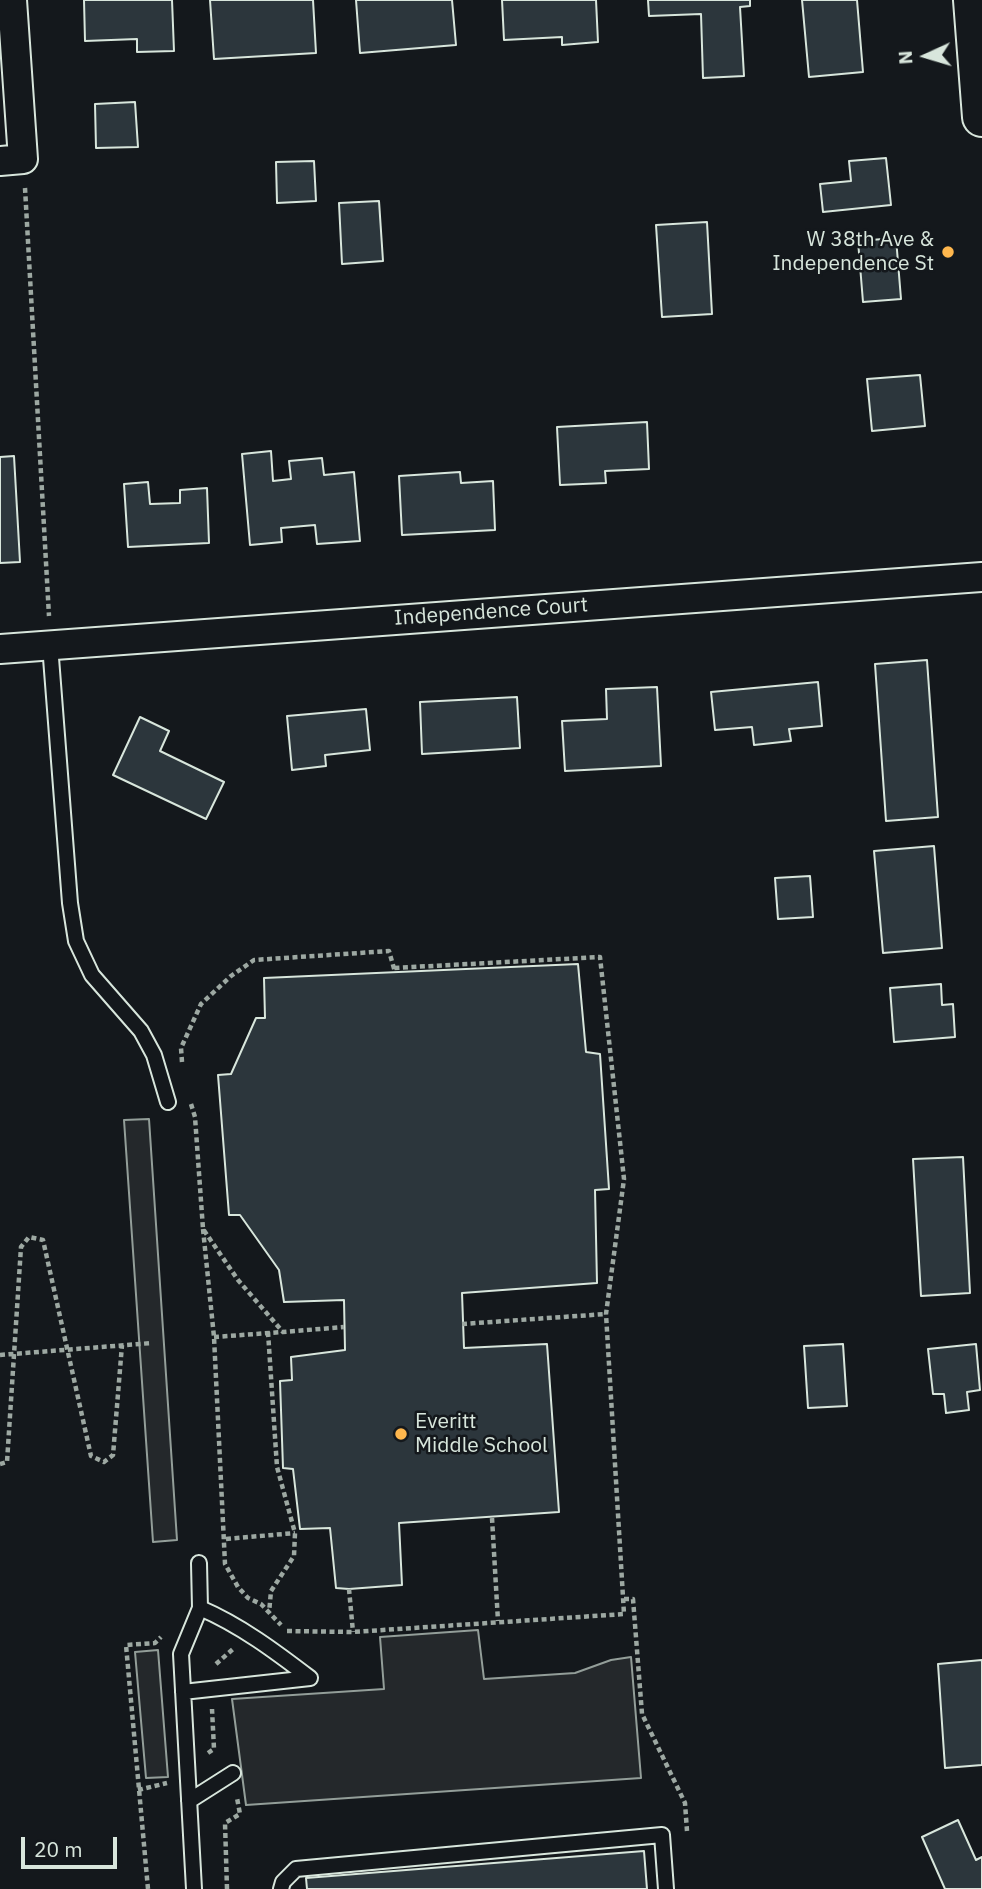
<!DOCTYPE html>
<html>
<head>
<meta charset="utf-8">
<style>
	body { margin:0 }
	#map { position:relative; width:982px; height:1889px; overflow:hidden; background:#14181c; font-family:"IBM Plex Sans",sans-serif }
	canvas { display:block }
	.north { position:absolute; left:891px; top:21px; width:70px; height:70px; -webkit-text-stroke:5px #14181c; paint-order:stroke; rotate:266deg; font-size:19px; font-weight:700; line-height:28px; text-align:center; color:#d8e6dc }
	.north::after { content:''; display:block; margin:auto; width:24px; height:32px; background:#d8e6dc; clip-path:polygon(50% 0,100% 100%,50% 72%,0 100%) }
	.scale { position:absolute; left:21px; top:1837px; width:96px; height:32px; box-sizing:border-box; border:4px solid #d8e6dc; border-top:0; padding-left:9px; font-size:21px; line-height:24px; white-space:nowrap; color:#d8e6dc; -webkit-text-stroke:5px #14181c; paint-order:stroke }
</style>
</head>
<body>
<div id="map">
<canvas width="982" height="1889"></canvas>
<div class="north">N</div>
<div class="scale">20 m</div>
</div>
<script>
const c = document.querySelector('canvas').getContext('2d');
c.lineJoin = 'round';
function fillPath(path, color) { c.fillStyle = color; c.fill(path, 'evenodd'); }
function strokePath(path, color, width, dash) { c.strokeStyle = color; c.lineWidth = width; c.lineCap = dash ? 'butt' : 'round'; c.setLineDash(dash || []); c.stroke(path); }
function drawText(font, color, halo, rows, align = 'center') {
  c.font = font + ' "IBM Plex Sans",sans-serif'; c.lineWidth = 5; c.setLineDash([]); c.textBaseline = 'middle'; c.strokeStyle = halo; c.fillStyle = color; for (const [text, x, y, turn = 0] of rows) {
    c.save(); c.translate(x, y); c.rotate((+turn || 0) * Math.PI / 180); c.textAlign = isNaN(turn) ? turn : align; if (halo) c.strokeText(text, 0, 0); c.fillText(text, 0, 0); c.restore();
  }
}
const parking = new Path2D(`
	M149,1119L177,1540L153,1542L124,1120Z
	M478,1630L484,1679L575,1673L611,1660L631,1657L641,1778L246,1805L232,1699L384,1689L380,1637Z
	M158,1650L168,1777L146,1778L135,1652Z`);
const building = new Path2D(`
	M84,0H172L174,51L137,52V39L85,41Z
	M210,0H313L316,53L214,59Z
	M356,0H452L456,45L360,53Z
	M502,0H596L598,42L562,45V37L504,40Z
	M648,0H750V6L740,7L744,76L703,78L701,14L649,16Z
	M802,0H857L863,72L809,77Z
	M135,102L138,147L96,148L95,104Z
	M886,158L891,205L823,212L820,184L851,181L849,161Z
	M314,161L316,201L277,203L276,162Z
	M379,201L383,261L342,264L339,203Z
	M707,222L712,314L662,317L656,225Z
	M896,238L901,299L863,302L858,241Z
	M920,375L925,426L872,431L867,379Z
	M647,422L649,469L605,471L606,483L560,485L557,427Z
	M271,451L273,481L291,479L289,461L322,458L324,475L354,472L360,541L317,544L315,525L281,528L282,542L250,545L242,454Z
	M14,456L20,562L0,563V457Z
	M460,472L461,483L493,481L495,530L402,535L399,476Z
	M148,482L150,504L180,503V490L207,488L209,543L128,547L124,484Z
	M927,660L938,817L886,821L875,664Z
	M818,682L822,726L789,729L791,741L754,745L752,727L715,730L711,692Z
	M657,687L661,766L565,771L562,721L607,719L606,689Z
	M517,697L520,748L422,754L420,702Z
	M366,709L370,750L325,755L326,766L292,770L287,716Z
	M140,717L169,731L160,751L224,782L206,819L113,775Z
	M934,846L942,948L883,953L874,851Z
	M810,876L813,917L778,919L775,878Z
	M578,964L586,1052L600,1054L609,1189L595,1190L597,1283L462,1293L464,1348L547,1344L559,1512L399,1523L402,1585L349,1589L336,1588L330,1528L300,1529L293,1469L283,1468L280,1381L292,1380L291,1357L345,1350L344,1300L284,1302L279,1270L240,1215H229L218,1075L231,1074L256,1018H265L264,978Z
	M941,984L942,1005L953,1004L955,1037L894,1042L890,988Z
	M963,1157L970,1293L921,1296L913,1159Z
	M843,1344L847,1406L808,1408L804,1346Z
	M976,1344L980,1390L967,1392L969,1410L946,1413L944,1394H933L928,1349Z
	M982,1660V1765L945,1768L938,1664Z
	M958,1820L976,1860L982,1857V1889H945L922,1837Z
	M644,1851L647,1889H307L306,1878Z`);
const path = new Path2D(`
	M25,188L49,616
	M182,1062L181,1048L201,1004L231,976L254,960L389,951L395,972
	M191,1104L195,1117L203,1229L238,1280L283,1332L344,1327
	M203,1229L214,1337L225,1564L238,1587L248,1598L261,1604L281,1625
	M462,1324L606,1314
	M268,1332L277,1467L295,1533L294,1556L271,1591L269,1613
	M214,1337L283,1332
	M0,1355L152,1343
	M0,1464L7,1462L21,1247L29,1237L43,1240L91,1456L104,1462L113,1455L122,1345
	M492,1518L498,1621
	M226,1539L295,1533
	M349,1589L353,1632
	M624,1599H633L642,1714L685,1803L687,1831
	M287,1631L353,1632L624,1614L606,1314L624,1179L600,957L394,968
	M216,1664L233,1649
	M208,1753L214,1749L212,1709
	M138,1790L167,1783
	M148,1889L126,1645L155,1643L161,1637
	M227,1889L225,1823L240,1814L237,1798`);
const lane = new Path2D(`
	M50,645L70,903L76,941L92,975L141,1031L154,1055L168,1102
	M200,1608C240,1625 276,1652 310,1678
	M183,1692L310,1678
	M189,1801L233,1773
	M194,1889L181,1654L200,1608L199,1563
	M281,1889L283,1882L296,1869L662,1835L666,1889`);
const street = new Path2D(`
	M0,161L23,159L12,0
	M0,649L982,577`);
const secondary = new Path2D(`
	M973,0L982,117`);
const markers = [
	[948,252,7,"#ffb74d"],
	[401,1434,7,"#ffb74d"]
];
const poiNames = [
	["W 38th Ave &",934,240],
	["Independence St",934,264],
	["Everitt",415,1422,"left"],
	["Middle School",415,1446,"left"]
];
const streetNames = [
	["Independence Court",491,612,-4]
];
fillPath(parking, '#24282b');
strokePath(parking, '#939e99', 2);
fillPath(building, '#2c363c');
strokePath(building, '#d8e6dc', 2);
strokePath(lane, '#d8e6dc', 18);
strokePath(street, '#d8e6dc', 32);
strokePath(secondary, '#d8e6dc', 42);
strokePath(path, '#9da8a2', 4.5, [5, 3.5]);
strokePath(lane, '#14181c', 14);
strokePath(street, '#14181c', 28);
strokePath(secondary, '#14181c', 38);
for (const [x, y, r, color] of markers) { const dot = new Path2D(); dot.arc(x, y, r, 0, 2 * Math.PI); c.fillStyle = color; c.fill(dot); strokePath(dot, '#14181c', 2.5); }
drawText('21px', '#d8e6dc', '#14181c', poiNames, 'right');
drawText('21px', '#d8e6dc', '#14181c', streetNames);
</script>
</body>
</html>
